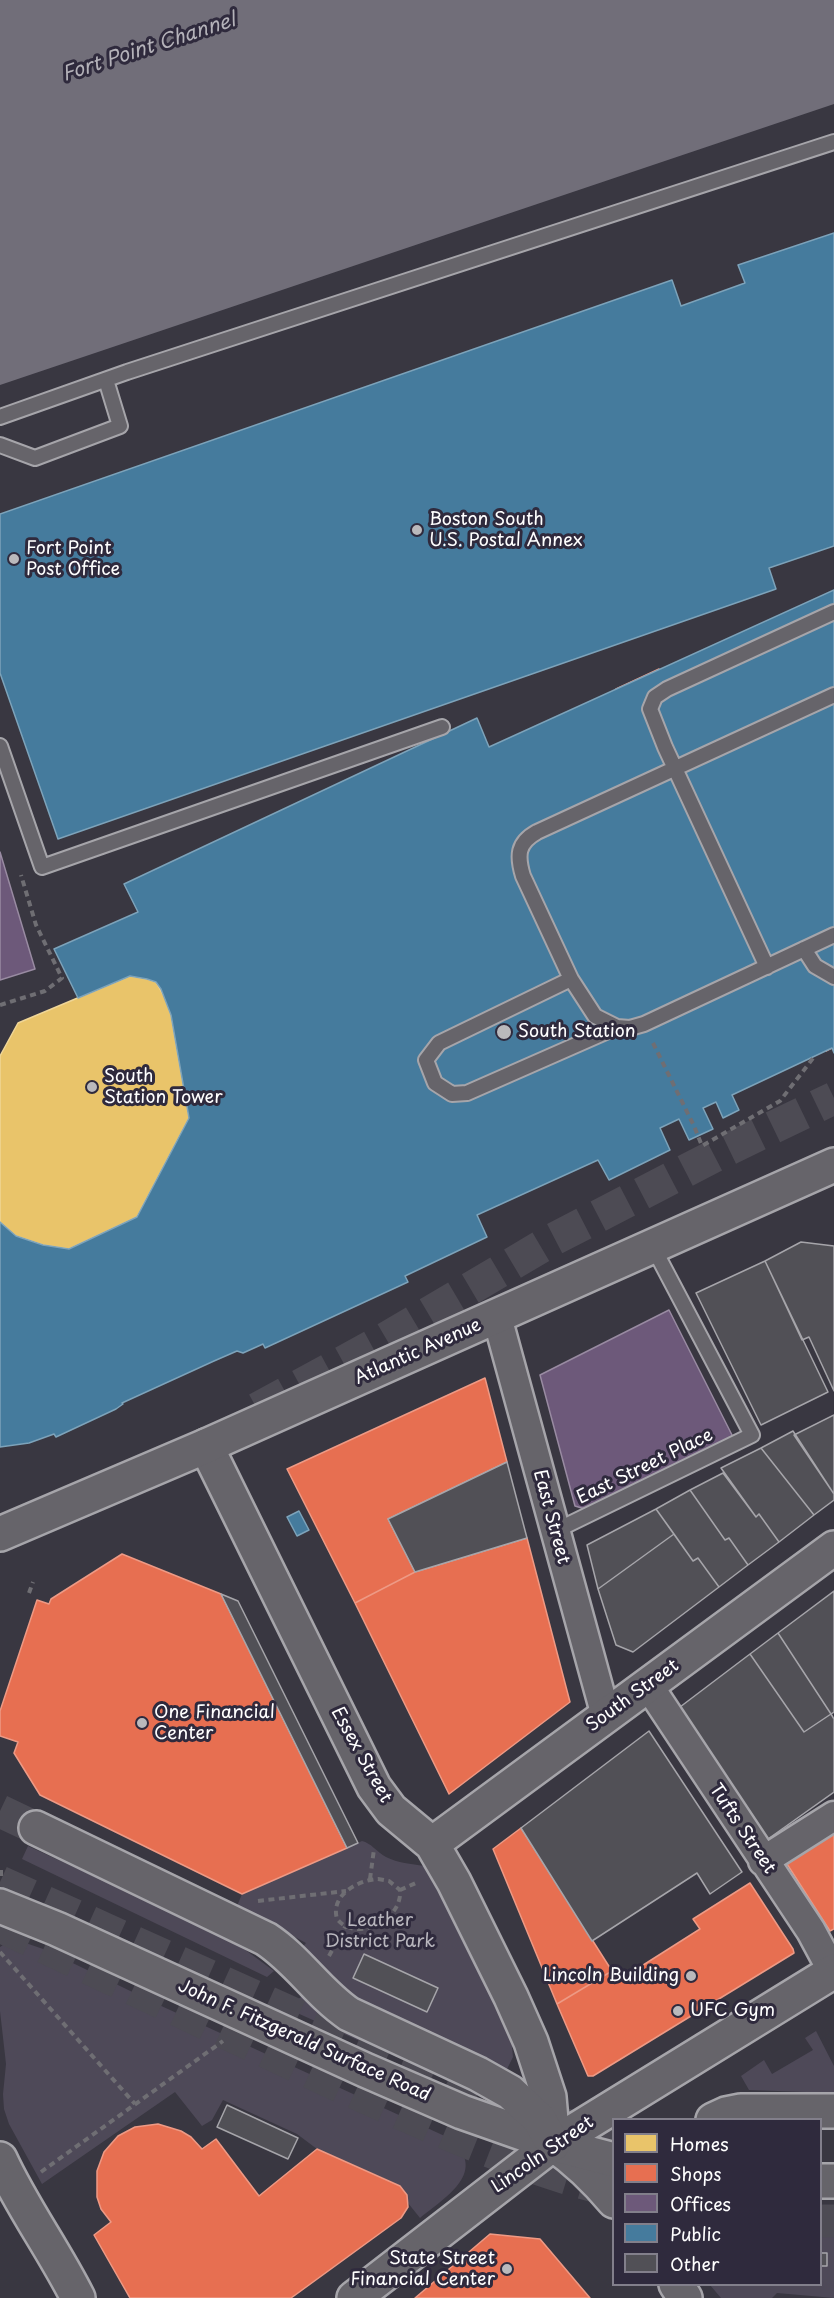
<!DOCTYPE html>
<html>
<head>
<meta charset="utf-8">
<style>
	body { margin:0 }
	#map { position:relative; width:834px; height:2298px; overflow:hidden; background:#393741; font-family:"Playpen Sans",sans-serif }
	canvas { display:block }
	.legend { position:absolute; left:612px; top:2118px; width:210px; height:168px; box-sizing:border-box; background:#2f2a3d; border:2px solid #827f8b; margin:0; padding:8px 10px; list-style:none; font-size:18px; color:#fff }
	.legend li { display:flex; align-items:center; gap:12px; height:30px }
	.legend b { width:30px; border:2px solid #827f8b }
</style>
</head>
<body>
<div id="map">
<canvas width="834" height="2298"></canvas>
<ul class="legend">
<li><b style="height:16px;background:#e9c46a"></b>Homes</li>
<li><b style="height:16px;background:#e76f51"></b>Shops</li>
<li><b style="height:16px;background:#6d597a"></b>Offices</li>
<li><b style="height:16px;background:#457b9d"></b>Public</li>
<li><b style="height:16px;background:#515056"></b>Other</li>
</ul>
</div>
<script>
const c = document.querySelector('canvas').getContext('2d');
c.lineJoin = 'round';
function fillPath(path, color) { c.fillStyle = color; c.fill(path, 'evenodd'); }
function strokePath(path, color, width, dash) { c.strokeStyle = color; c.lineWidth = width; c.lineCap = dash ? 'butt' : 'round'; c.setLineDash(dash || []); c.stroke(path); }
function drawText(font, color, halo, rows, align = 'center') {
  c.font = font + ' "Playpen Sans",sans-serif'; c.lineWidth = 6; c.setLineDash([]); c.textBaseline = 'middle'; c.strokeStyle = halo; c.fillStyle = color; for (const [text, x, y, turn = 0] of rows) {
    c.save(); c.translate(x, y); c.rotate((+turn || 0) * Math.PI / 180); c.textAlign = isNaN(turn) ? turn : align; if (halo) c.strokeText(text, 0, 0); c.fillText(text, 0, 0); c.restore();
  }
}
const green = new Path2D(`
	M362,1841C371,1843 377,1852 386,1857C398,1863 411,1864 424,1866L479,1969L511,2036L513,2057L507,2069H501L352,1998L300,1950L306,1943L237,1906L242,1894Z
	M28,1846L204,1927L240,1946L274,1971L267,1977L22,1859Z
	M17,1940L46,1950L157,2004L449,2138C490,2171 446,2197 420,2218L408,2203L404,2190L395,2183L317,2149L297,2134L223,2100L212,2120L202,2126L175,2092L42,2184L9,2124L4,2109L3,2094L6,2064L0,2011V1947L9,1941Z
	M304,1995L363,2038L362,2042L286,2008Z
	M816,2031L834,2066V2093L749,2090L741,2076L764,2060L772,2074L813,2050L805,2038Z
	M821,2237H834V2298L777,2293L772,2298H721L710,2285L820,2284Z`);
const water = new Path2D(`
	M0,0H834V104L0,385Z`);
const homes = new Path2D(`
	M130,976L147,979L156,982L165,998L171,1015L189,1118L137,1217L69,1249L43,1245L16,1236L0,1222V1056L18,1023Z`);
const shops = new Path2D(`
	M834,622V983L804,972L800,974L834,1047L826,1051L791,975L625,1052L621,1045L590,1041L571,1035L539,1017L517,996L503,977L488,943L484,921L483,889L488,865L501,833L519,809L507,783L633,726L616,689L659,669L671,696Z
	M485,1378L507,1462L388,1519L415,1572L355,1603L287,1469Z
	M527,1538L570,1702L449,1794L355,1603L415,1572Z
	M122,1554L221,1594L347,1848L242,1894L40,1795L14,1753L18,1742L0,1736V1711L37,1600L49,1604L51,1599Z
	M521,1828L612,1971L557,2004L493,1849Z
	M834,1832V1929L830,1931L787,1864Z
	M750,1883L793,1949L794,1953L593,2076H588L557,2004L612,1971L618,1981L700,1929L693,1919Z
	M158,2124L181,2131L191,2137L202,2149L216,2139L259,2196L317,2149L400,2186L407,2195L408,2207L401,2218L291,2298H130L94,2235L111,2222L101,2209L97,2197V2171L104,2152L118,2136L135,2127Z
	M490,2234L540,2239L590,2298H415Z`);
const offices = new Path2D(`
	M0,852L35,969L0,980Z
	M669,1310L733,1437L585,1509L575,1506L540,1375Z`);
const public = new Path2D(`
	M834,233V546L769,568L776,589L58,839L0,673V514L672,280L681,306L745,283L738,265Z
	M834,590V1053L832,1048L732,1095L739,1110L723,1118L716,1102L703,1108L713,1129L689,1140L679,1119L660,1128L670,1150L609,1180L598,1160L477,1215L487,1237L405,1276L408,1282L265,1348L263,1344L243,1353L237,1351L214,1361L122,1403L123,1404L116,1409L56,1437L54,1434L29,1443L0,1447V1222L16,1236L43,1245L69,1249L137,1217L189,1118L171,1015L161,989L156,982L147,979L130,976L78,998L54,949L138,912L124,884L477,718L489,747Z
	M299,1511L309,1530L297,1536L287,1517Z`);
const building = new Path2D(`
	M801,1242L834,1246V1391L809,1337L802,1340L765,1261Z
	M765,1261L828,1392L761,1425L696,1293Z
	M834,1415V1494L794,1435Z
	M793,1431L834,1494V1500L814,1515L761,1448Z
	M761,1448L814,1515L779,1542L759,1514L756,1517L721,1468Z
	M507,1462L527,1538L415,1572L388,1519Z
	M723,1473L756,1517L759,1514L779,1542L748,1565L729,1538L725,1540L690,1490Z
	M690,1490L725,1540L729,1538L748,1565L719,1587L698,1558L693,1561L656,1509Z
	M656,1509L674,1534L598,1589L587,1545Z
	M674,1534L693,1561L698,1558L719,1587L633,1652L616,1645L598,1589Z
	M834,1591V1712L831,1714L778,1633Z
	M221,1594L238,1601L358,1843L347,1848Z
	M778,1633L831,1714L804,1732L750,1654Z
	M750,1654L804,1732L831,1714L834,1719V1792L768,1839L680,1707Z
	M649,1731L742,1872L710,1894L697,1873L592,1941L521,1828Z
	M364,1954L438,1988L427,2012L353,1978Z
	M227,2105L298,2138L288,2159L217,2127Z
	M820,2253H827V2266H820Z`);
const motorwayTunnel = new Path2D(`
	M257,1409L380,1342L554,1239L718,1154L834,1098
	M0,1811L36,1828
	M0,1882L445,2082L535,2116L614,2139
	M0,1926C114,1980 227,2034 342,2087C431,2127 518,2168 614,2191
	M820,2221H834`);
const path = new Path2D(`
	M0,1005L45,991L62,978L36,925L21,875
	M653,1043L694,1126L702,1146L780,1101L814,1057
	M29,1593L33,1582
	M1,1876V1867
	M370,1879L374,1849
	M378,1879L389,1881L400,1890C403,1920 356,1943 337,1919C330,1895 358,1880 378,1879Z
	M400,1890L418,1882
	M258,1901L346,1891
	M0,1952L135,2104
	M329,1956L345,1927
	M41,2172L223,2041`);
const service = new Path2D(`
	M0,417L127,372L834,142
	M0,445L35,458L120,426L106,380
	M834,695L537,832C517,843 517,856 523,876L571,979L595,1016L617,1027L630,1028L644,1024L834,935
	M0,746L42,867L442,727
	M804,949L815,966L834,977
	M767,967L665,747L650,709L655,697L667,689L834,612
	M571,979L439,1043L426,1060L435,1083L452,1094L467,1093L617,1027
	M555,1531L752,1435L653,1247`);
const minor = new Path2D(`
	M497,1317L606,1716
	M648,1685L811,1931L833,1972
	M763,1861L834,1816`);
const secondary = new Path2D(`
	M206,1446L374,1787L391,1810L432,1844L454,1882L511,1997L531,2042L549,2097L553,2144C577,2161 595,2178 614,2201
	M432,1844L834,1548
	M676,2284L685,2298
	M354,2298L553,2144L834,1971`);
const primary = new Path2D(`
	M0,1534L206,1446L834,1165
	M0,1906L57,1929L365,2070L462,2112L553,2144L614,2160
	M0,2159C22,2207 54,2250 78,2298
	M820,2181H834`);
const motorway = new Path2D(`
	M36,1828L266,1939C298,1960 318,1993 349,2014L478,2074L510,2092L539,2119L553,2144
	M713,2120L726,2114L741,2111H834`);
const markers = [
	[417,530,6,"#bab9bc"],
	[14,559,6,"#bab9bc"],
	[504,1032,8,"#bab9bc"],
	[92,1087,6,"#bab9bc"],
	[142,1723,6,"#bab9bc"],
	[691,1976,6,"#bab9bc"],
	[678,2011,6,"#bab9bc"],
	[507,2269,6,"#bab9bc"]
];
const poiNames = [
	["Boston South",429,520],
	["U.S. Postal Annex",429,541],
	["Fort Point",26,549],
	["Post Office",26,570],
	["South Station",518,1032],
	["South",104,1077],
	["Station Tower",104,1098],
	["One Financial",154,1713],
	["Center",154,1734],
	["Lincoln Building",679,1976,"right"],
	["UFC Gym",690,2011],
	["State Street",495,2259,"right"],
	["Financial Center",495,2280,"right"]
];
const streetNames = [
	["Atlantic Avenue",418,1352,-24],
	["East Street Place",645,1467,-26],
	["East Street",551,1517,75],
	["South Street",633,1696,-36],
	["Essex Street",361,1755,61],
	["Tufts Street",742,1829,56],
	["John F. Fitzgerald Surface Road",304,2041,24],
	["Lincoln Street",543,2155,-35]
];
const parkNames = [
	["Leather",380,1921],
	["District Park",380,1942]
];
const waterNames = [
	["Fort Point Channel",149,48,-18]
];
fillPath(green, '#4e4958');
fillPath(water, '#716e79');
fillPath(homes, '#e9c46a');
strokePath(homes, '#f0d697', 1.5);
fillPath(shops, '#e76f51');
strokePath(shops, '#ee9a85', 1.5);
fillPath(offices, '#6d597a');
strokePath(offices, '#998ba2', 1.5);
fillPath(public, '#457b9d');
strokePath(public, '#7da3ba', 1.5);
fillPath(building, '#515056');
strokePath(building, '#a6a5aa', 1.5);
strokePath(motorwayTunnel, '#4d4b54', 33, [33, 16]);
strokePath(service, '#a6a5aa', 18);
strokePath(minor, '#a6a5aa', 33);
strokePath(secondary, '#a6a5aa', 38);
strokePath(primary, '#a6a5aa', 38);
strokePath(motorway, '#a6a5aa', 38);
strokePath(path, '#6f6e73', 4, [6, 4.5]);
strokePath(service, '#66646a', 14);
strokePath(minor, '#66646a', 28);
strokePath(secondary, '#66646a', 33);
strokePath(primary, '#66646a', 33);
strokePath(motorway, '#66646a', 33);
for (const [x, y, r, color] of markers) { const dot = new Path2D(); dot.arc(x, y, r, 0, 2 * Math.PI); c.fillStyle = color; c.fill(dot); strokePath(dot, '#2f2a3d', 2); }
drawText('18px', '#fff', '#2f2a3d', poiNames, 'left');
drawText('18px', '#fff', '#2f2a3d', streetNames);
drawText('18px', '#b9b7be', '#2f2a3d', parkNames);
drawText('italic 20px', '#b4b2b9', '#2f2a3d', waterNames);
</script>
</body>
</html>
